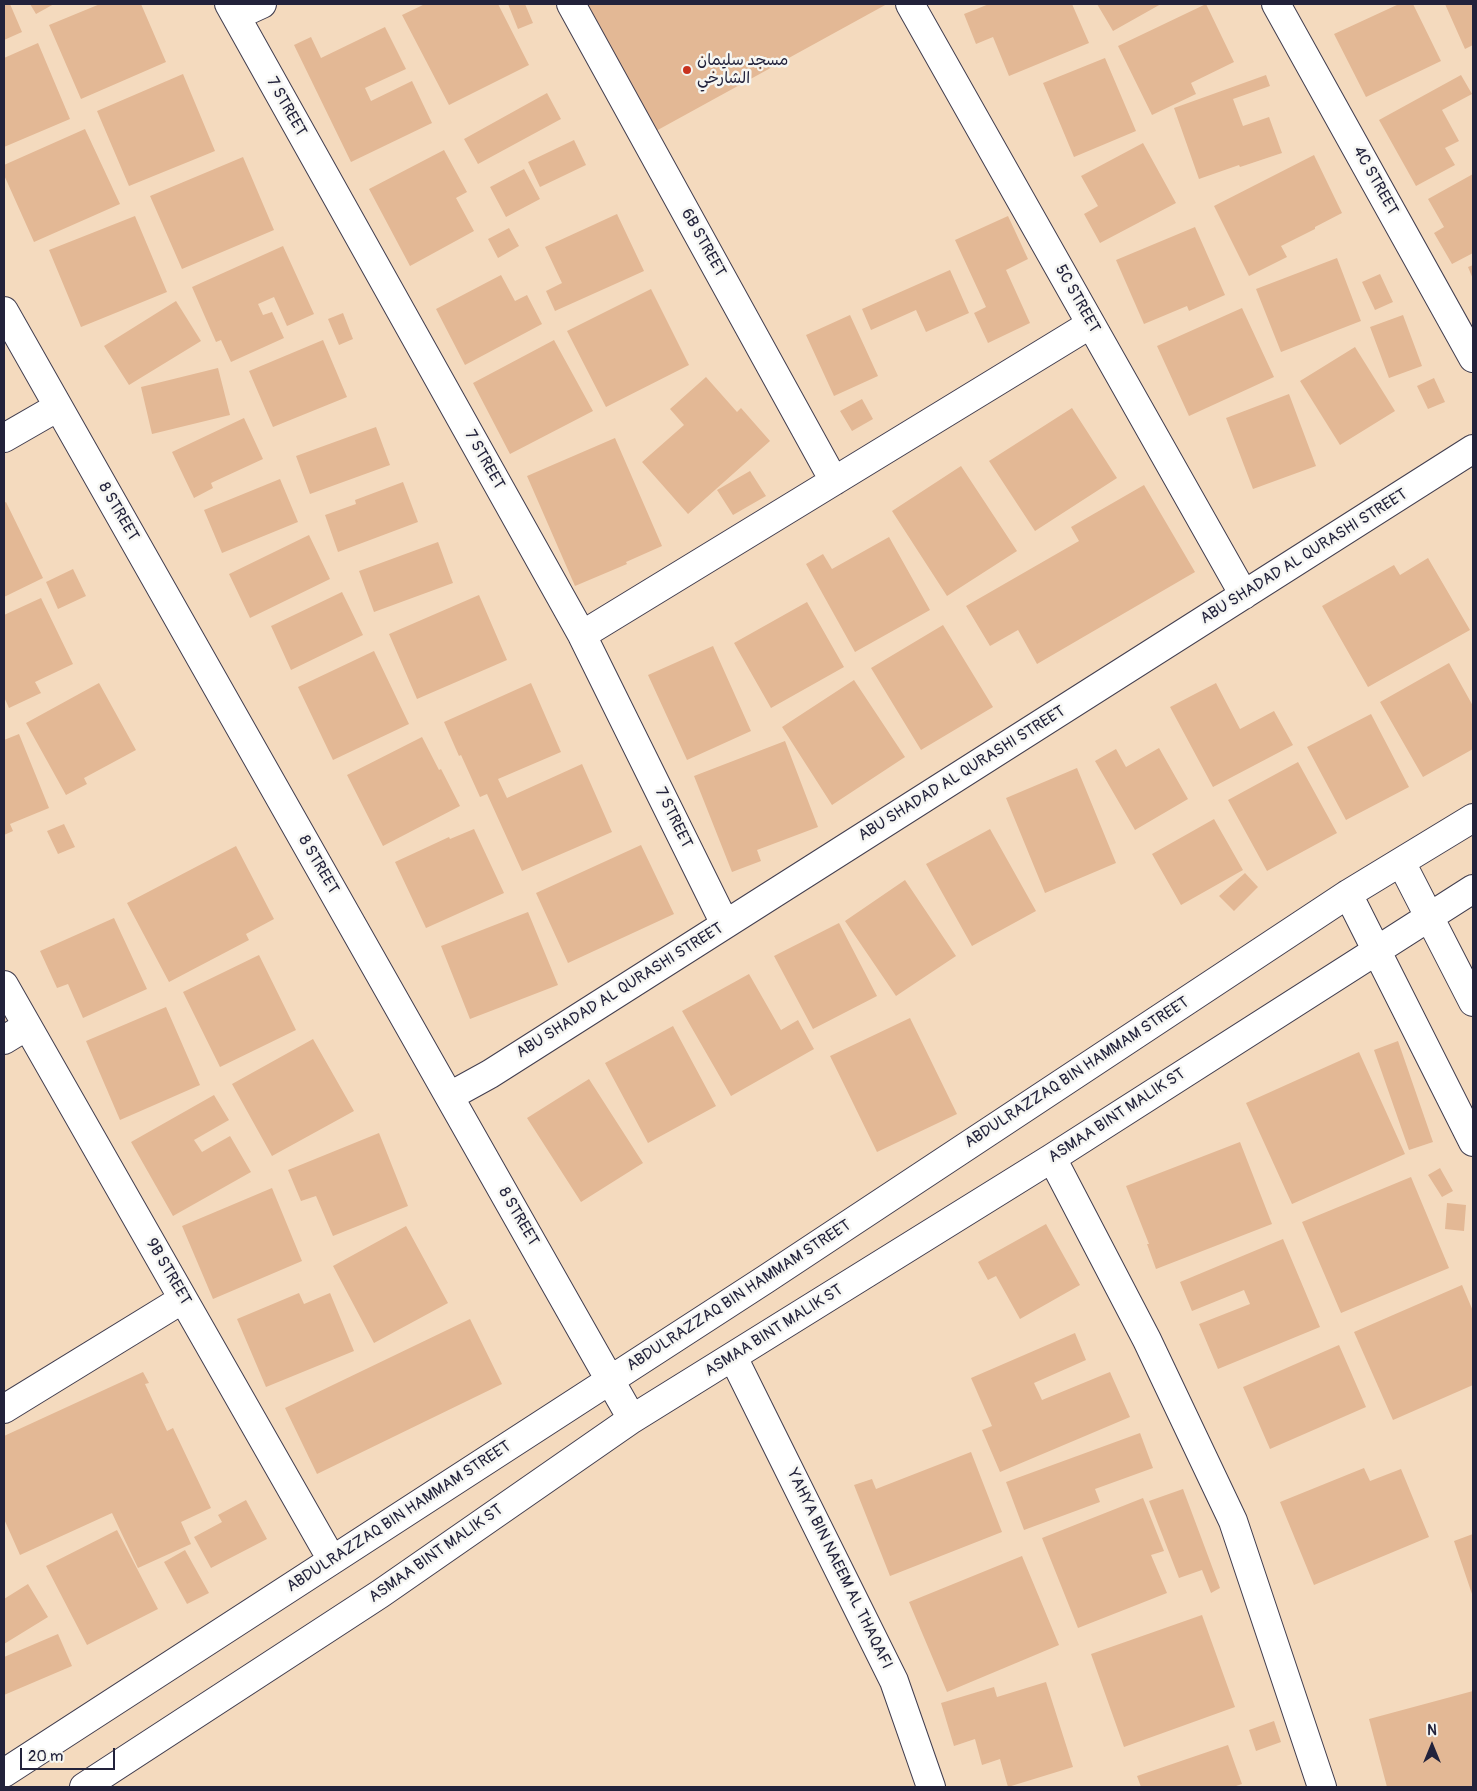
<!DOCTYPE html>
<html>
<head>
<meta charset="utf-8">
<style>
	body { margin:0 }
	#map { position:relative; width:1477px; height:1791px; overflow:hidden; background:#f4dabe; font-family:Pangolin,sans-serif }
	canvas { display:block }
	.frame { position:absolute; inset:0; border:5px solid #22223b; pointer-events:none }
	.north { position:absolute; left:1407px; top:1721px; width:50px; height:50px; -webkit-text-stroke:4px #f6f6f2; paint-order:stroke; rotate:0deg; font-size:14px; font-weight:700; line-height:20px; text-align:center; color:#22223b }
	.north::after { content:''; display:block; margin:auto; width:18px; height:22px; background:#22223b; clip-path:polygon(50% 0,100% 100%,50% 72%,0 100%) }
	.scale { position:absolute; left:20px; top:1748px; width:95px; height:22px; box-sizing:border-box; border:2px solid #22223b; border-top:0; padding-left:6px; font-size:15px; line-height:18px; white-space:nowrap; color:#22223b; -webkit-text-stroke:4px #f6f6f2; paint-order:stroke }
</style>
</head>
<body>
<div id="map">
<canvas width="1477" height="1791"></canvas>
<div class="frame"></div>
<div class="north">N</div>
<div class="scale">20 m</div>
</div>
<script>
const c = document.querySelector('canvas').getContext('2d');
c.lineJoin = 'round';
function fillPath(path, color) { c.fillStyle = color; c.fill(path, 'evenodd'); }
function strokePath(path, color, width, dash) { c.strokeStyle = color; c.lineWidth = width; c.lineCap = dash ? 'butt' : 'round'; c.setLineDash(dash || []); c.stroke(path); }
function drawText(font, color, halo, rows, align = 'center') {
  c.font = font + ' Pangolin,"Playpen Sans Arabic",sans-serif'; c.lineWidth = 5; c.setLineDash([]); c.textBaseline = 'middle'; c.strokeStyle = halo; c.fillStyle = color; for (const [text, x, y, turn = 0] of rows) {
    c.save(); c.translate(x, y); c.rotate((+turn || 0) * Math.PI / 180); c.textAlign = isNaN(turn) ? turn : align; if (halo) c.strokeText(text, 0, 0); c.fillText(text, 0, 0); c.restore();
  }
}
const building = new Path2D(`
	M4,4H10L22,32L4,40Z
	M30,4H54L36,14Z
	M100,4H141L166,62L81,99L49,25Z
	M425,4H498L529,65L449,105L402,15Z
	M508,4H525L533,23L518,29Z
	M571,4H887L645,137Z
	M989,4H1072L1089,43L1009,76L993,37L976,44L964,14Z
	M1097,4H1161L1113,31Z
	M1206,4L1234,62L1191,83L1196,94L1152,115L1118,46Z
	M1399,4H1413L1441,61L1366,97L1334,34Z
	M1445,4H1473V45L1465,49Z
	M385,27L406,69L365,88L371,101L412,81L432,123L351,162L294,45L311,37L321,58Z
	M38,43L70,119L4,147V58Z
	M1105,58L1136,131L1074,157L1043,83Z
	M183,74L215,151L129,186L97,111Z
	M1266,75L1270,86L1233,99L1243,126L1269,117L1282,153L1240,167L1239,165L1199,179L1174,108Z
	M1461,75L1472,94L1442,110L1459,141L1445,148L1455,165L1416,186L1379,120Z
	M547,93L561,119L478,164L464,139Z
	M85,129L120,204L34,242L4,175V165Z
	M574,140L586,165L540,187L528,162Z
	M1143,143L1176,203L1100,243L1084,214L1098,206L1081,176Z
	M444,150L467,192L456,198L474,231L410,266L369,189Z
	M1314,155L1342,213L1315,227V229L1281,246L1287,257L1249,276L1214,206Z
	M243,157L274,230L182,269L150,196Z
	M524,169L540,199L506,217L490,187Z
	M1473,174V253L1452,264L1434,233L1444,227L1428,199Z
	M617,214L644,271L555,311L546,291L562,283L545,247Z
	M135,216L167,292L81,327L49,250Z
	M1008,216L1028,259L1006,270L1030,323L988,343L974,313L986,307L955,240Z
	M1195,227L1225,295L1189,311L1187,306L1144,324L1116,260Z
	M509,228L519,246L498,258L488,239Z
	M283,246L314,314L287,326L274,297L258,304L263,315L272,312L284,338L231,362L221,340L216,342L192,287Z
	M1337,258L1361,321L1281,352L1256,289Z
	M1473,265V279L1468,267Z
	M950,270L969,313L926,332L916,310L871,330L862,309Z
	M1380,274L1393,302L1375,310L1362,282Z
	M501,275L515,301L527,295L542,324L465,365L436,309Z
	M651,289L689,365L606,407L567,331Z
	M176,301L201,341L129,385L104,346Z
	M1242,308L1274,377L1189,416L1157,346Z
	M343,313L353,339L339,345L328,319Z
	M850,315L878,376L834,396L806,335Z
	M1403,315L1422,366L1389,378L1370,327Z
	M323,340L347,397L273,427L249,371Z
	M554,340L593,411L510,454L473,383Z
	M1355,347L1395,411L1340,445L1300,381Z
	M218,368L230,415L152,434L141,387Z
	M706,377L737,412L741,408L770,441L688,514L642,462L684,425L670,409Z
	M1434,378L1445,402L1428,409L1417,386Z
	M1289,394L1316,466L1253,489L1226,418Z
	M862,399L873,419L852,431L840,411Z
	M1072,408L1117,478L1035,531L989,461Z
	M244,418L263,459L211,483L213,488L194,498L172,452Z
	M376,427L390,465L310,494L296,456Z
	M615,438L662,546L626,562L627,564L575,586L527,476Z
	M961,466L1017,551L947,596L892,511Z
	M750,471L766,496L733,515L717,490Z
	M280,479L298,522L222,553L204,510Z
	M403,482L418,522L338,552L325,515L356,504L355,500Z
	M1144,485L1195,572L1037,664L1018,630L990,646L966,606L1079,541L1071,527Z
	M6,502L43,578L4,597V503Z
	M309,535L330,579L250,618L229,574Z
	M889,537L930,610L855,652L806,564L823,554L832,569Z
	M438,542L453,583L374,612L359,571Z
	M1428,558L1470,630L1368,687L1322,606L1394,565L1400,575Z
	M73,569L86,596L58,609L46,582Z
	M342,592L363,635L291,670L271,626Z
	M479,595L507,660L417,699L389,634Z
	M41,598L73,664L35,682L41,693L9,708L4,697V615Z
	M807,602L844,667L771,708L734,643Z
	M943,625L993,707L921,750L871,668Z
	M713,646L751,731L687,760L648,675Z
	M374,651L409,724L333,760L298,687Z
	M1449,663L1473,706V749L1423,777L1380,702Z
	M854,680L905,757L832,805L782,727Z
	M99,683L136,750L84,778L87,784L66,795L26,723Z
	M531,683L561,752L498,779L507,798L582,764L612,832L522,871L487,794L480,797L461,755L459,756L444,722Z
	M1216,683L1240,729L1274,711L1293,745L1213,787L1170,707Z
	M1371,714L1409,787L1346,820L1307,747Z
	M19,734L49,808L10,824L13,831L4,835V740Z
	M422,737L439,770L441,769L460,806L383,846L347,775Z
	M785,741L818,827L757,850L761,861L732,872L694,776Z
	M1159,748L1188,799L1135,830L1095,761L1116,749L1126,767Z
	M1298,762L1337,833L1267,871L1228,800Z
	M1077,768L1116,863L1045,893L1006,798Z
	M1214,819L1243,870L1181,905L1152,854Z
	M64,824L75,847L58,854L47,831Z
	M474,829L504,893L426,928L395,862L449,837L450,839Z
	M990,829L1036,911L972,946L926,864Z
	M641,845L674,914L568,963L536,893Z
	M236,846L274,919L246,934L249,940L169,982L127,903Z
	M1245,873L1258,887L1234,911L1219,896Z
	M905,880L956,956L896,996L845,921Z
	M528,912L558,985L470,1019L441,946Z
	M114,918L147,989L83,1018L68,984L57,988L40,951Z
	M839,923L877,996L813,1029L774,956Z
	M259,955L296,1030L220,1067L183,992Z
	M749,974L781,1030L798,1020L814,1049L731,1096L682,1011Z
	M166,1007L200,1085L120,1120L86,1041Z
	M910,1018L957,1114L877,1152L830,1056Z
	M673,1026L716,1106L648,1143L605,1063Z
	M313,1039L354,1111L272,1156L232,1084Z
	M1398,1041L1433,1142L1409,1150L1374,1050Z
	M1359,1052L1405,1154L1292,1204L1246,1103Z
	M589,1079L643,1163L581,1202L527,1118Z
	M214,1095L229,1120L194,1140L202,1152L230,1136L251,1172L173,1216L131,1142Z
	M379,1133L408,1206L333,1236L316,1196L301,1201L288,1170Z
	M1240,1142L1272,1224L1156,1269L1147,1244H1149L1126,1186Z
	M1440,1168L1453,1191L1442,1197L1428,1175Z
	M1411,1177L1449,1268L1341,1313L1302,1222Z
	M272,1188L302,1261L213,1299L182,1226Z
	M1447,1203L1466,1205L1464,1231L1445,1229Z
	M1046,1224L1080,1285L1020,1319L996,1276L988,1280L978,1262Z
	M406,1226L448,1303L374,1343L333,1266Z
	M1283,1239L1320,1327L1218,1369L1199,1324L1250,1304L1244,1290L1192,1311L1180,1282Z
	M1462,1285L1473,1311V1385L1393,1420L1354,1332Z
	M299,1293L304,1304L330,1293L354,1351L266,1387L237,1319Z
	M470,1319L502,1384L317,1474L285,1408Z
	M1075,1333L1086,1360L1034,1383L1042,1400L1110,1372L1130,1417L1000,1472L982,1430L992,1426L971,1378Z
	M1339,1345L1366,1407L1270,1449L1243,1387Z
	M143,1372L149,1383L145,1384L167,1431L173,1428L211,1508L181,1522L191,1544L138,1568L112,1513L20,1555L4,1519V1436Z
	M1140,1433L1153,1468L1095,1489L1100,1502L1024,1530L1006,1482Z
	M971,1452L1002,1532L890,1576L854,1485L872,1479L876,1489Z
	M1364,1468L1370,1481L1401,1469L1429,1537L1314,1585L1280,1502Z
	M1183,1489L1220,1588L1211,1593L1202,1570L1179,1578L1149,1501Z
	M1143,1498L1164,1551L1151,1555L1167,1593L1078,1628L1042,1538Z
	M246,1500L267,1539L211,1568L194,1537L222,1522L218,1515Z
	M117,1530L158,1609L87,1645L46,1566Z
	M1473,1534V1597L1454,1541Z
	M185,1550L209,1593L187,1604L164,1562Z
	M1022,1556L1059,1645L947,1692L909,1602Z
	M28,1584L48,1617L4,1644V1599Z
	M1202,1615L1235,1707L1124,1747L1091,1654Z
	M58,1634L72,1666L4,1695V1657Z
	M1046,1682L1073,1767L1008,1787L1000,1759L982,1765L975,1739L954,1746L941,1703L994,1687L997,1697Z
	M1473,1691V1787H1387L1369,1719Z
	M1274,1721L1281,1742L1256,1751L1249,1730Z
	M1228,1745L1242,1784L1233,1787H1141L1137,1776Z`);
const minor = new Path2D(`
	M229,4L582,635L725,924
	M571,4L834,481
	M910,4L1244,595
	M1276,4L1473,358
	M236,16L262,4
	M4,311L632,1419
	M4,438L58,407
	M582,635L1091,324
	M1401,862L1473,1002
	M1348,894L1473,1142
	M4,985L332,1560
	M4,1040L27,1026
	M450,1096L490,1074L1473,449
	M1052,1158L1147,1340L1233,1521L1322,1787
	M733,1357L894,1681L931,1787
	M4,1409L183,1299
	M4,1773L766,1279L1348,894L1473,818
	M84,1787L380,1594L632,1419L1052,1158L1473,889`);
const markers = [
	[687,70,5,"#c8321e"]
];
const poiNames = [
	["مسجد سليمان",697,61],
	["الشارخي",697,79]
];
const streetNames = [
	["7 STREET",286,107,61],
	["4C STREET",1375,181,61],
	["6B STREET",703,243,61],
	["5C STREET",1077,299,61],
	["7 STREET",484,460,61],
	["8 STREET",118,512,60],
	["ABU SHADAD AL QURASHI STREET",1304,557,-32],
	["ABU SHADAD AL QURASHI STREET",962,774,-32],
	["7 STREET",673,818,64],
	["8 STREET",318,865,60],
	["ABU SHADAD AL QURASHI STREET",620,991,-32],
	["ABDULRAZZAQ BIN HAMMAM STREET",1077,1073,-33],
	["ASMAA BINT MALIK ST",1117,1116,-33],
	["8 STREET",518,1217,60],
	["9B STREET",168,1272,60],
	["ABDULRAZZAQ BIN HAMMAM STREET",739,1296,-33],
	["ASMAA BINT MALIK ST",774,1331,-32],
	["ABDULRAZZAQ BIN HAMMAM STREET",399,1517,-33],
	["ASMAA BINT MALIK ST",436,1554,-35],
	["YAHYA BIN NAEEM AL THAQAFI",839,1569,64]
];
fillPath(building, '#e3b895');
strokePath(minor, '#423e4f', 30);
strokePath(minor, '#fff', 28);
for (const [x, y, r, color] of markers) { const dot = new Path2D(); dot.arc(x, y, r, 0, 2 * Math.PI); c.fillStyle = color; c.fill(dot); strokePath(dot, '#f6f6f2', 2); }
drawText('16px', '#22223b', '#f6f6f2', poiNames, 'left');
drawText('16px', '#22223b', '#f6f6f2', streetNames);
</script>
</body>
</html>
